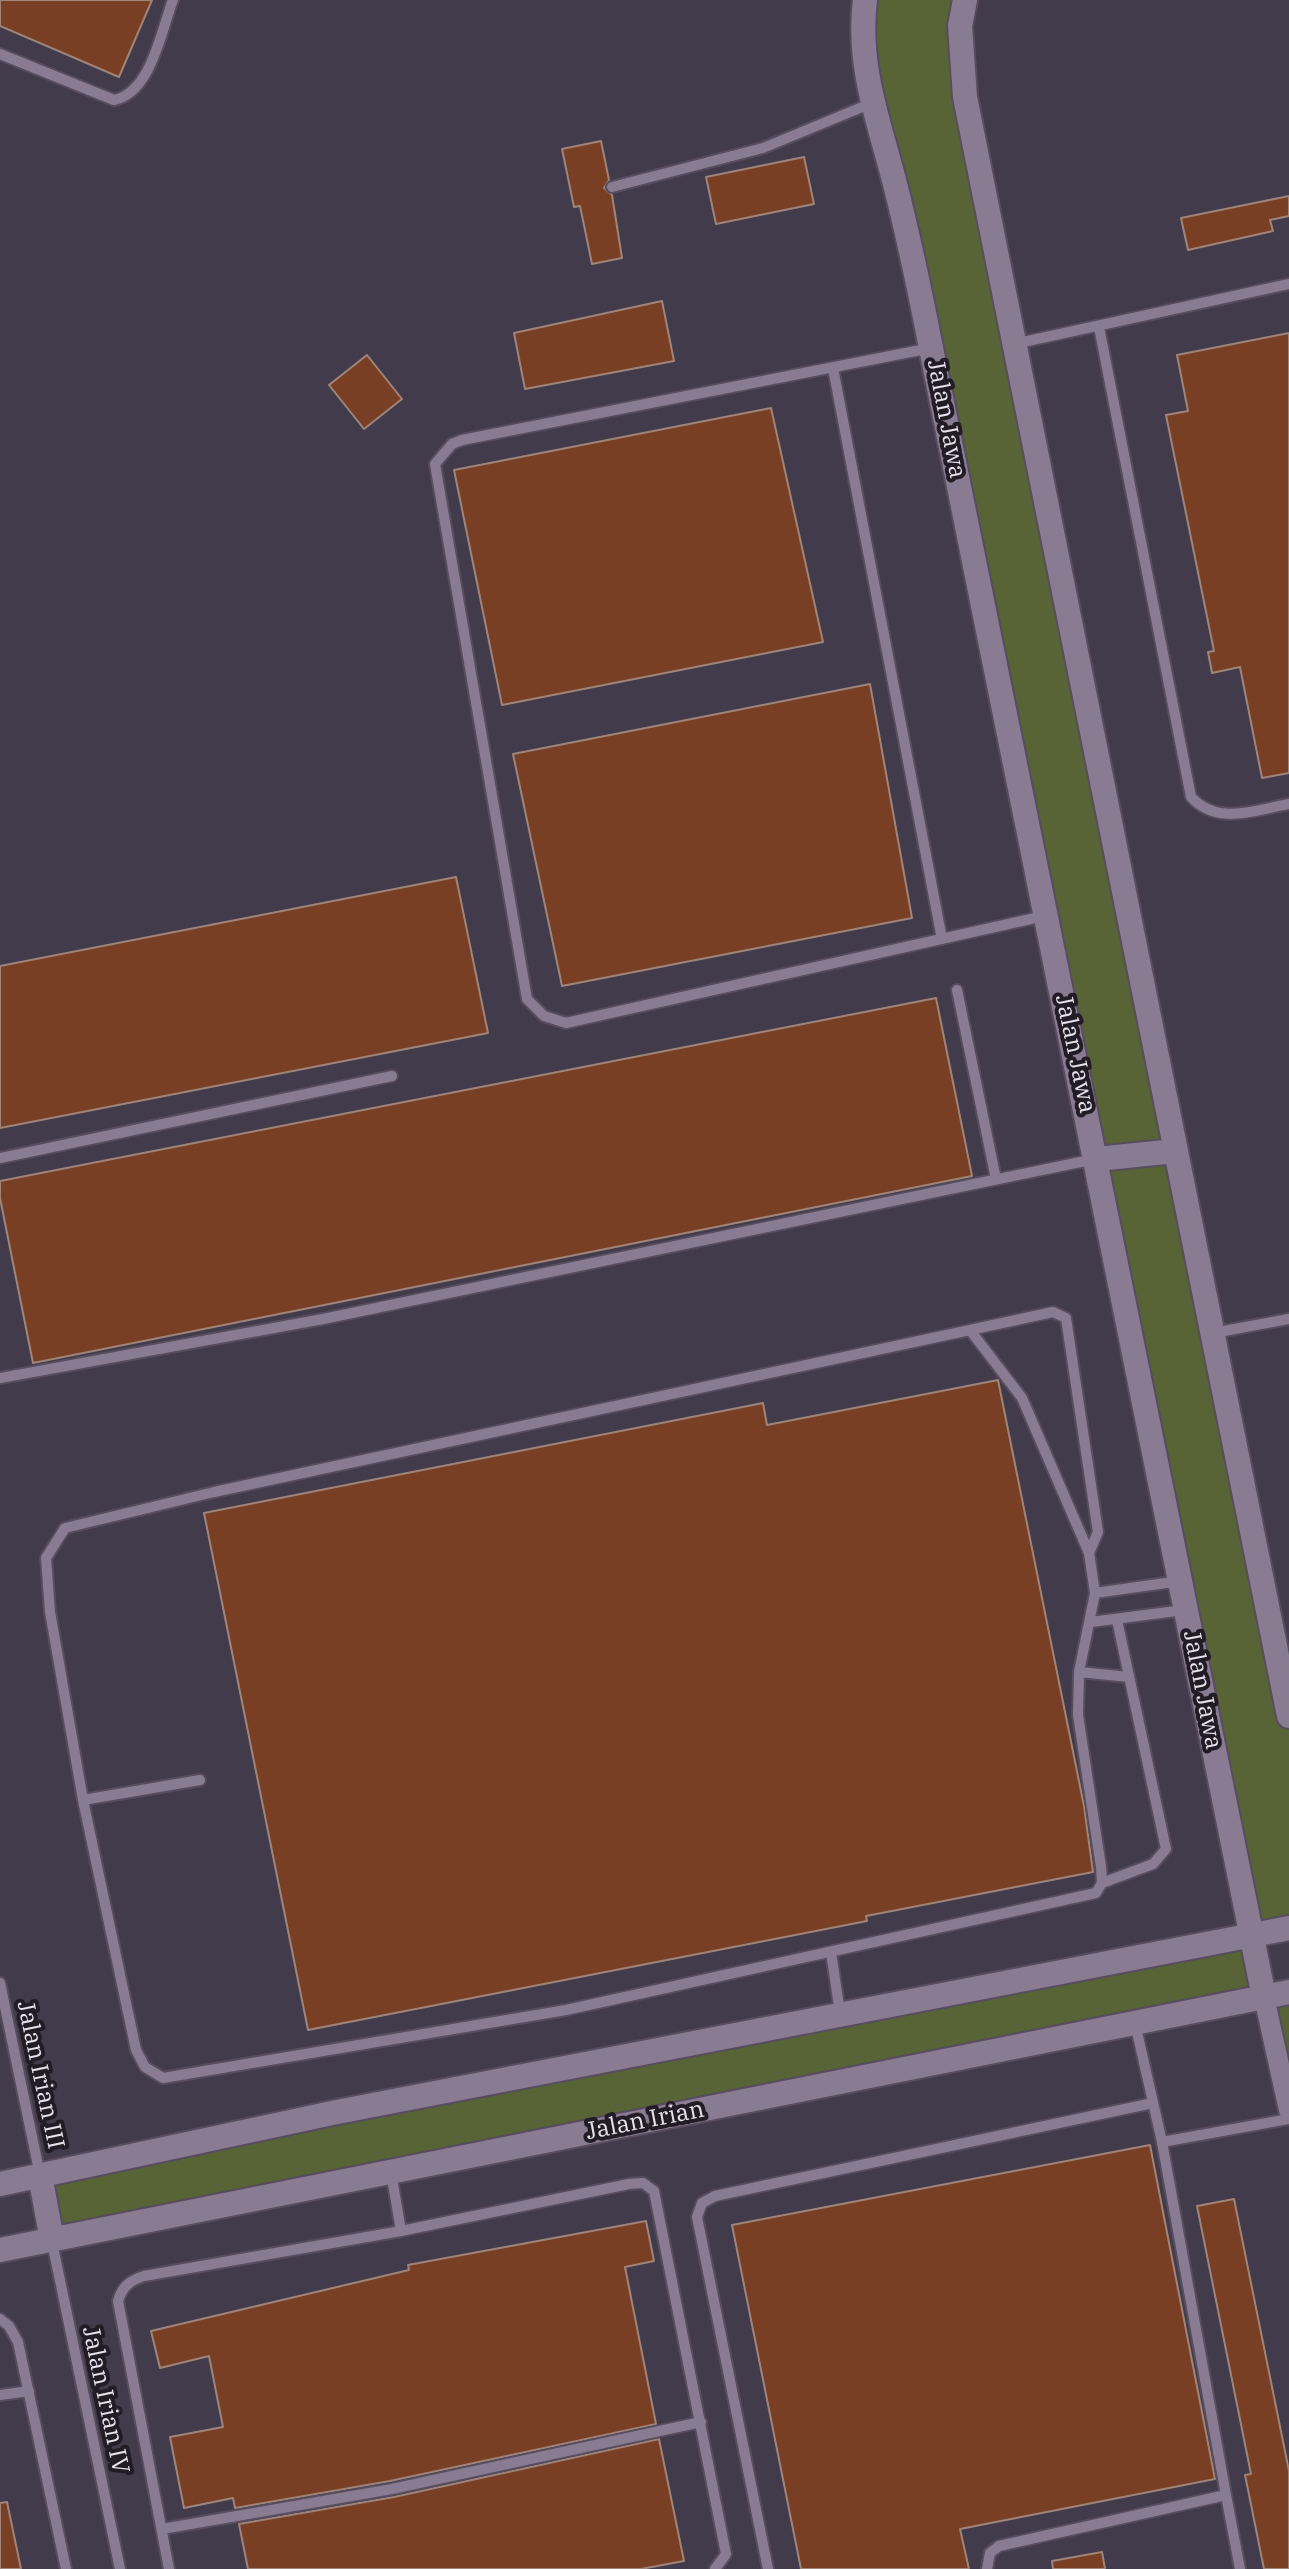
<!DOCTYPE html>
<html>
<head>
<meta charset="utf-8">
<style>
	body { margin:0 }
	canvas { display:block; background:#3d3145 }
</style>
</head>
<body>
<canvas width="1289" height="2569"></canvas>
<script>
const c = document.querySelector('canvas').getContext('2d');
c.lineJoin = 'round';
function fillPath(path, color) { c.fillStyle = color; c.fill(path, 'evenodd'); }
function strokePath(path, color, width, dash) { c.strokeStyle = color; c.lineWidth = width; c.lineCap = dash ? 'butt' : 'round'; c.setLineDash(dash || []); c.stroke(path); }
function drawText(font, color, halo, rows, align = 'center') {
  c.font = font + ' "IBM Plex Serif",serif'; c.lineWidth = 8; c.setLineDash([]); c.textBaseline = 'middle'; c.strokeStyle = halo; c.fillStyle = color; for (const [text, x, y, turn = 0] of rows) {
    c.save(); c.translate(x, y); c.rotate((+turn || 0) * Math.PI / 180); c.textAlign = isNaN(turn) ? turn : align; if (halo) c.strokeText(text, 0, 0); c.fillText(text, 0, 0); c.restore();
  }
}
const industrial = new Path2D(`
	M0,0H1289V2569H0Z`);
const green = new Path2D(`
	M865,0H965L960,26L1289,1724V1928L1251,1935L1264,1997L1289,1992V2121L1264,1998L52,2240L40,2175L1250,1934Z`);
const building = new Path2D(`
	M0,0H152L119,77L0,26Z
	M601,141L609,180L604,188L612,195L622,258L592,264L580,206L574,207L562,149Z
	M804,157L814,204L716,224L706,177Z
	M1289,196V216L1270,220L1273,231L1188,250L1181,218Z
	M662,301L674,361L525,389L514,333Z
	M1289,333V773L1262,778L1240,667L1212,673L1208,652L1214,651L1166,415L1188,411L1177,355Z
	M367,355L402,399L364,429L329,385Z
	M771,408L823,642L502,705L454,470Z
	M870,684L912,918L562,986L513,754Z
	M456,877L488,1033L0,1128V966Z
	M936,998L972,1176L33,1363L0,1198V1181Z
	M998,1380L1084,1806L1093,1872L866,1916L867,1921L308,2030L204,1513L763,1403L767,1425Z
	M1150,2145L1215,2479L960,2529L969,2569H801L732,2225Z
	M1234,2199L1289,2471V2569H1264L1245,2475L1251,2474L1197,2206Z
	M646,2221L654,2261L625,2267L656,2424L390,2481L235,2508L233,2498L184,2508L170,2437L223,2427L209,2356L160,2368L151,2331L409,2270L408,2265Z
	M659,2439L684,2561L641,2569H248L239,2524L394,2497Z
	M7,2502L21,2569H0V2503Z
	M1102,2552L1105,2569H1053L1052,2561Z`);
const lane = new Path2D(`
	M0,54L114,100C151,93 161,31 173,0
	M612,187L763,148L872,103
	M1099,327L1191,797C1218,826 1254,810 1289,804
	M1014,344L1289,284
	M931,348L462,440L452,444L435,464L527,999L544,1016L566,1023L1044,916
	M833,368L942,939
	M957,990L996,1179
	M0,1158L392,1076
	M970,1330L1022,1398L1089,1553L1095,1593L1079,1672L1078,1715L1101,1867L1102,1883L1096,1893L566,2010L163,2078L145,2067L136,2050L83,1800L50,1612L46,1558L65,1528L214,1492Z
	M970,1330L1053,1312L1066,1318L1098,1532L1089,1553
	M1213,1333L1289,1319
	M0,1378L323,1319L1095,1159
	M1095,1593L1180,1581
	M1091,1622L1184,1610
	M1079,1672L1129,1677
	M83,1800L200,1780
	M1102,1883L1153,1864L1166,1849L1117,1620
	M831,1952L840,2013
	M0,1983L40,2175
	M1162,2142L1289,2119
	M391,2172L401,2231L629,2184L643,2183L654,2191L726,2554L715,2569
	M52,2242L120,2569
	M0,2319L9,2326L18,2342L66,2569
	M0,2395L29,2391
	M1226,2495L1240,2569
	M162,2529L392,2489L701,2422
	M169,2569L118,2301C122,2287 130,2280 144,2276L401,2231
	M768,2569L697,2217L702,2203L715,2196L1153,2103
	M987,2569L990,2553L999,2546L1226,2495L1162,2142L1135,2023`);
const street = new Path2D(`
	M1264,1997L1289,2110`);
const secondary = new Path2D(`
	M865,0C857,64 878,119 894,180C908,235 920,291 931,348L1264,1997
	M965,0L960,26L965,97L1289,1716
	M1097,1159L1175,1151
	M40,2175L52,2240
	M0,2184L337,2112L1289,1928
	M0,2250L1289,1992`);
const streetNames = [
	["Jalan Jawa",946,419,79],
	["Jalan Jawa",1075,1054,78],
	["Jalan Jawa",1202,1690,79],
	["Jalan Irian III",40,2075,78],
	["Jalan Irian",645,2121,-11],
	["Jalan Irian IV",105,2400,78]
];
fillPath(industrial, '#423b4b');
fillPath(green, '#586436');
fillPath(building, '#783f25');
strokePath(building, '#9f8479', 2);
strokePath(lane, '#574d5e', 14);
strokePath(street, '#574d5e', 24);
strokePath(secondary, '#574d5e', 28);
strokePath(lane, '#897c92', 10);
strokePath(street, '#897c92', 20);
strokePath(secondary, '#897c92', 24);
drawText('24px', '#e8e1ee', '#211c25', streetNames);
</script>
</body>
</html>
